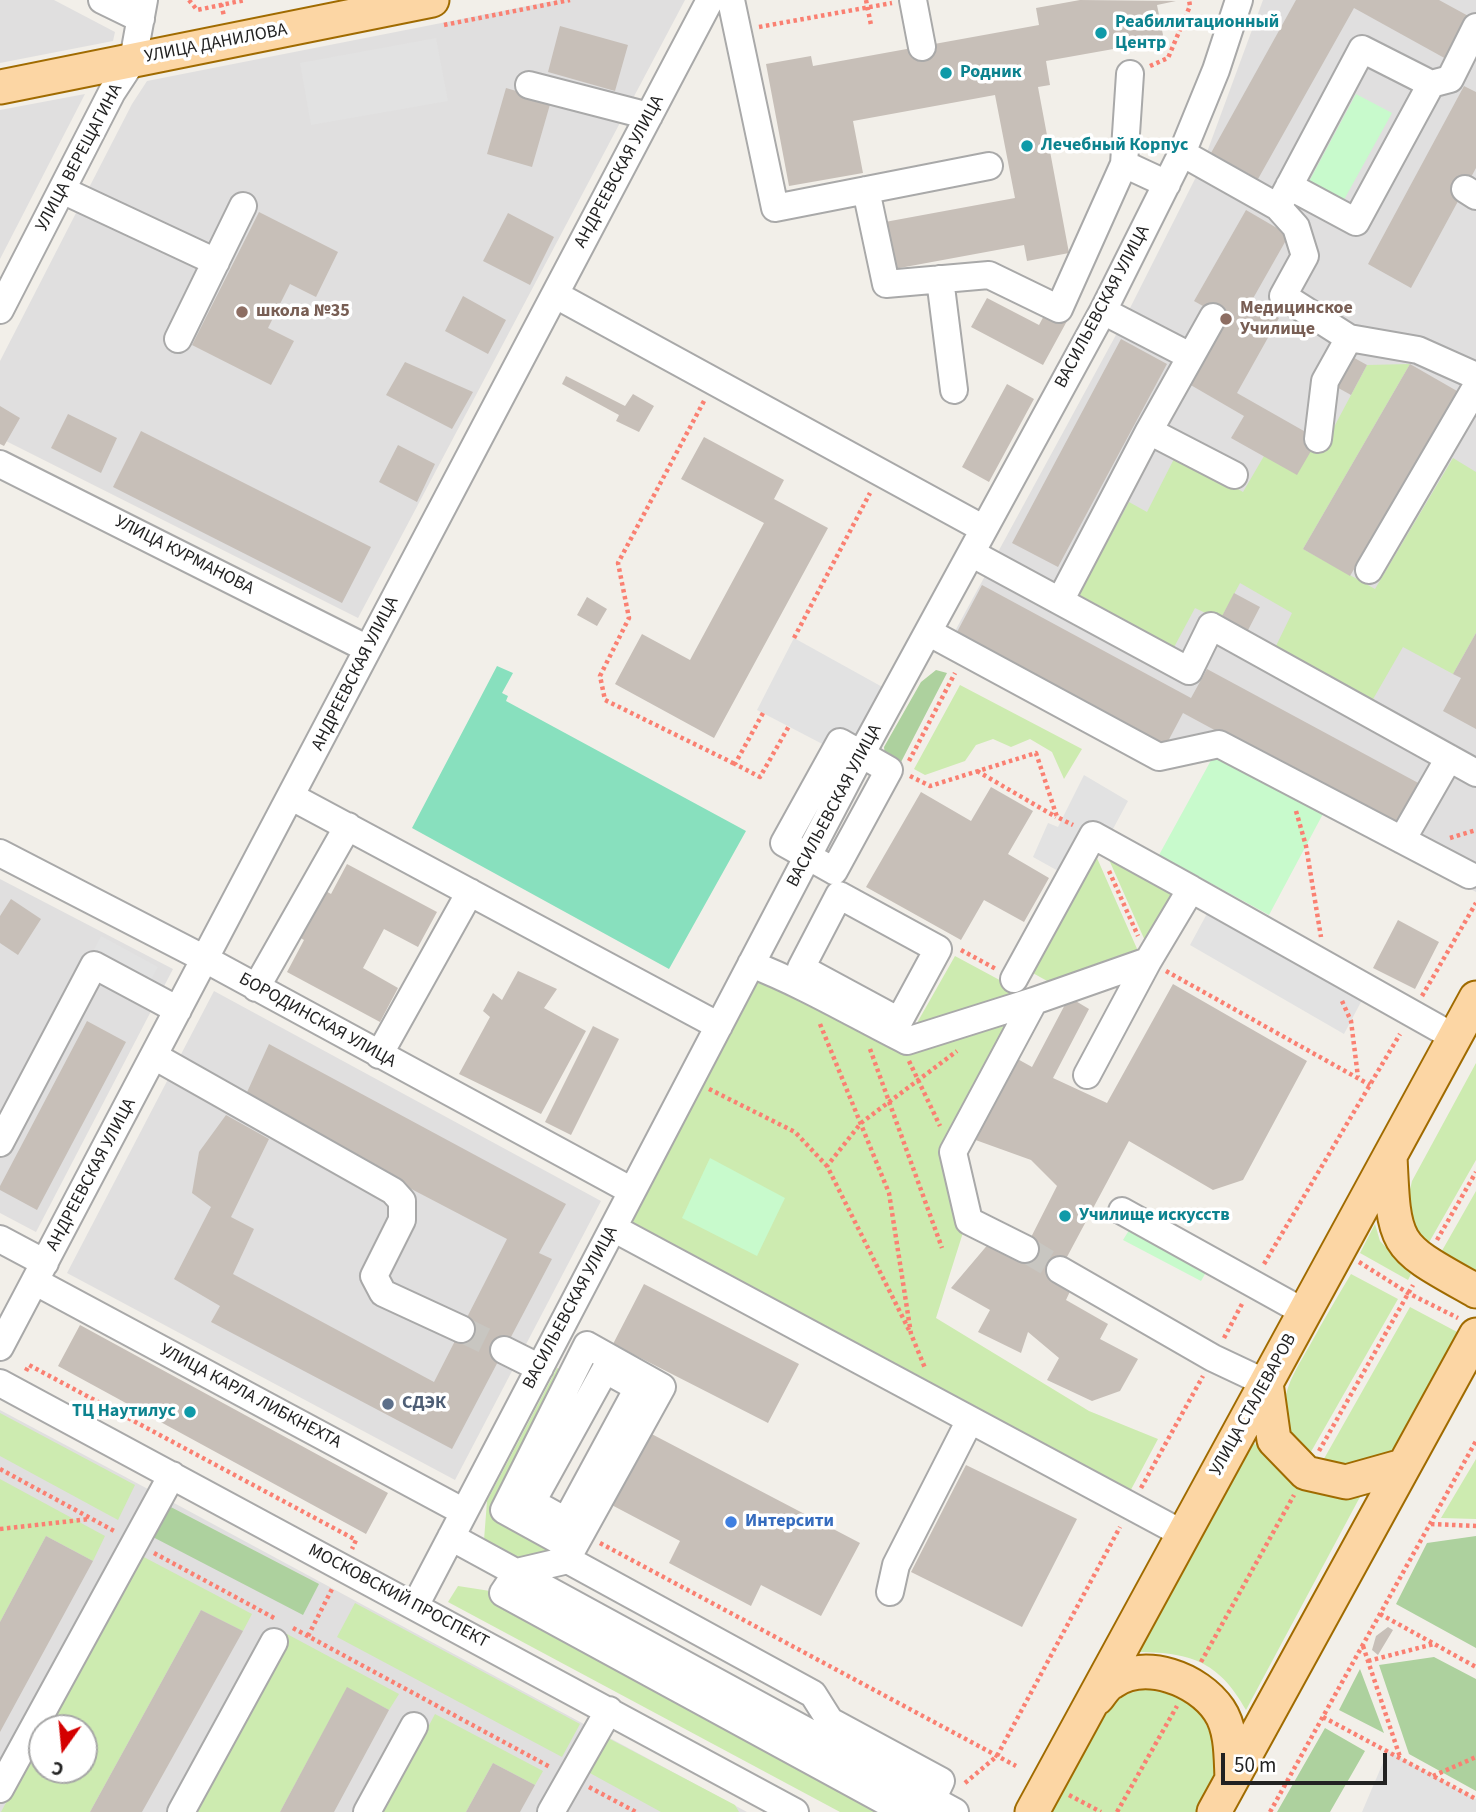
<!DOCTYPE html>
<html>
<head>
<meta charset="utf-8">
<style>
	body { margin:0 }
	#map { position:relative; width:1476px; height:1812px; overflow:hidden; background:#f2efe9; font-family:"Source Sans 3",sans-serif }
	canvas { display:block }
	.north { position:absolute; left:28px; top:1714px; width:70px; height:70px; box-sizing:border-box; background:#fff; border:2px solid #a7a7a7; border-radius:50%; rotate:195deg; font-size:19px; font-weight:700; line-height:28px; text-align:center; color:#222 }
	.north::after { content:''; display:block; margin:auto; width:24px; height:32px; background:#d40000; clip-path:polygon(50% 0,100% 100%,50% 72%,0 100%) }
	.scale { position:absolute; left:1221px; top:1753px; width:166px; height:32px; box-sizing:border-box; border:4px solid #222; border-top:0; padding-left:9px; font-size:21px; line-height:24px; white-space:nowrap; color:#222; -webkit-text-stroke:5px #fff; paint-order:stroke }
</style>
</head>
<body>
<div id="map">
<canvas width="1476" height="1812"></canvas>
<div class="north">С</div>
<div class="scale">50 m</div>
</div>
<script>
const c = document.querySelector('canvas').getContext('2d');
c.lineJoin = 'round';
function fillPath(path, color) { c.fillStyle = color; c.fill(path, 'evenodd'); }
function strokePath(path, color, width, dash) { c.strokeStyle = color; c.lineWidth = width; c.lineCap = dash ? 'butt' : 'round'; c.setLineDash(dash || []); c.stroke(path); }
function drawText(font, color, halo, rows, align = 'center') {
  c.font = font + ' "Source Sans 3",sans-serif'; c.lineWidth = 7; c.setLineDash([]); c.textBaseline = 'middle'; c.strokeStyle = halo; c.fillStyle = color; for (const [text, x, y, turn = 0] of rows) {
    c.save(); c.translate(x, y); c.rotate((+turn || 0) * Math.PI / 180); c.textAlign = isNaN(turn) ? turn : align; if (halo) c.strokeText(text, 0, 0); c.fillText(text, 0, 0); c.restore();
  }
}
const residential = new Path2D(`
	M0,0H54L115,32L113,41L0,63Z
	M558,0H685L358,618L0,438V361L132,104L147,81Z
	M1263,0H1476V892L1216,753L1163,771L942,655L1123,322L1203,163Z
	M85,94L0,259V110Z
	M0,879L173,969L36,1232L0,1213Z
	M214,991L601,1201L455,1480L67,1273Z
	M0,1410L161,1496L747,1812H0ZM42,1728H84V1770H42Z`);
const grass = new Path2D(`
	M1410,364L1303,549L1375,589L1453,458L1476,472V633L1453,674L1403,647L1372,701L1276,646L1292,613L1240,583L1220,620L1195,608L1172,651L1076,600L1129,502L1147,512L1177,453L1243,492L1264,456L1318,439L1326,442L1367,365Z
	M960,685L1082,749L1064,779L1052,752L1030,739L1011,747L993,739L976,745L965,761L925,775L914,769Z
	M1102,844L1186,891L1150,952Z
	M1097,858L1138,951L1049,982L1031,972Z
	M955,956L1033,998L909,1037Z
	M756,971L907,1045L1026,1008L949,1151L966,1223L936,1318L1089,1411L1158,1439L1126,1499L622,1228Z
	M1476,1063V1160L1427,1246L1413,1237L1407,1202L1412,1181Z
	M1476,1191V1275L1439,1256Z
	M1375,1224L1380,1241L1411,1274L1408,1280L1360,1253Z
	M1351,1274L1398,1299L1308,1457C1270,1413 1284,1389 1310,1345C1323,1321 1337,1297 1351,1274Z
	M1410,1307L1459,1333L1392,1457L1369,1468L1321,1464Z
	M557,1368L571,1374L504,1509L573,1548L532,1566L484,1540L487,1501Z
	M0,1413L135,1485L118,1520L0,1456Z
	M1250,1438C1287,1483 1301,1497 1361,1495L1246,1710C1218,1660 1189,1652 1134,1652Z
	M1476,1459V1519L1441,1518Z
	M0,1479L105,1536L93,1561L46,1536L0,1622Z
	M140,1555L252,1614L243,1631L201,1610L90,1812H1L42,1736V1770H84V1728H46Z
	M458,1586L503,1593L905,1812H840L448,1602Z
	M355,1603L580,1724L562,1757L337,1637Z
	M287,1634L399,1694L389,1710L347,1688L280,1812H190Z
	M1146,1689L1182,1697L1202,1716L1213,1740L1218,1771L1196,1812H1046L1101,1711L1122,1695Z
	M435,1714L543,1771L535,1785L493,1763L466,1812H383Z
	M608,1738L735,1805L739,1812H661L588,1772Z`);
const forest = new Path2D(`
	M936,670L947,673L900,764L885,757L884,747L921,682Z
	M165,1504L319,1584L303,1615L149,1535Z
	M1476,1536V1648L1396,1604L1427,1543Z
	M1434,1657L1476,1679V1791L1409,1754L1379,1665Z
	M1360,1669L1384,1733L1339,1710Z
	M1325,1728L1365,1751L1330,1812H1277Z`);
const park = new Path2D(`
	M1356,94L1392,113L1340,207L1305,189Z
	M1215,753L1324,812L1269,915L1159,855Z
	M710,1158L785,1198L757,1256L682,1218Z
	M1131,1227L1208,1269L1201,1281L1123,1240Z`);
const pitch = new Path2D(`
	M497,666L513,673L502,693L508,696L506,701L746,831L669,969L412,828Z`);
const parking = new Path2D(`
	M436,38L448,101L311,125L300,63Z
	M794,638L895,694L857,762L757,710Z
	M1084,775L1128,801L1106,842L1069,877L1033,857L1048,823L1058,827Z
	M1216,897L1371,983L1344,1034L1190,945Z
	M101,936L158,967L150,982L93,951Z
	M1388,1751L1476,1799V1812H1362Z`);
const building = new Path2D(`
	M1080,0L1176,1L1157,5L1164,40L1046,61L1050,85L1038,87L1069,253L1027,261L1024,245L894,269L885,222L1015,198L995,95L853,121L863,173L789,186L766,64L811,56L813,66L1039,25L1036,8Z
	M1296,0H1439L1472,18L1448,60L1354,8L1258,179L1211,153Z
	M560,26L628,45L615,91L548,72Z
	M1464,86L1476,92V168L1411,288L1368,264Z
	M506,88L551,101L532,167L487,154Z
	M1246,210L1289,235L1251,302L1279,318L1237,393L1318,439L1297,475L1231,438L1244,416L1189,384L1226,319L1194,301Z
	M259,212L338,252L316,297L290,284L268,328L294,341L271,385L192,345Z
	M508,213L554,237L530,285L483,261Z
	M463,296L506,320L488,354L445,331Z
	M987,298L1039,325L1047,310L1067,321L1043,365L971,327Z
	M1121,339L1167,364L1058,567L1012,543Z
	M1349,355L1367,365L1351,395L1333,385Z
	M405,362L473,392L452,429L386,395Z
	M1410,364L1457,391L1350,576L1303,549Z
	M566,376L625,406L633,394L654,406L639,432L616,421L619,415L562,384Z
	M1007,384L1034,399L989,482L962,467Z
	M0,406L20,418L4,446L0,444Z
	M68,414L117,438L101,473L51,448Z
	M141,431L371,547L342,603L113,487Z
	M704,437L784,480L774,499L828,528L714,738L615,684L642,634L690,660L764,523L681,479Z
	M398,445L435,464L417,502L379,482Z
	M982,585L1191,698L1207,669L1422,785L1398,829L1183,713L1166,745L957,632Z
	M1234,593L1260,607L1246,634L1220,620Z
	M587,597L607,609L597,626L577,615Z
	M1476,633V729L1443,711L1461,678L1453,674Z
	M991,787L1033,811L1008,854L1049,878L1024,922L984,900L961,940L866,887L921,792L971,821Z
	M347,864L437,912L418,947L384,929L363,968L398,988L380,1022L287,972L304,940L299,937L324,890L331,894Z
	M11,899L41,919L18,955L0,943V916Z
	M1398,920L1439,942L1415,989L1373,968Z
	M518,971L557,989L544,1008L586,1031L541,1114L459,1074L490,1017L483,1011L493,993L502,1000Z
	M1173,984L1307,1061L1243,1180L1213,1190L1129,1141L1060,1270L1073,1285L1066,1300L1108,1324L1100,1339L1138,1359L1120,1391L1092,1401L1047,1380L1059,1358L1028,1332L1021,1353L978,1332L990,1310L951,1288L990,1242L1021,1257L1057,1186L1031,1160L970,1138L1014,1057L1032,1067L1069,997L1089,1009L1053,1078L1107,1103Z
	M87,1021L126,1042L37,1210L0,1190V1186Z
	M593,1026L619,1039L571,1135L545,1122Z
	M269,1044L566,1204L539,1253L552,1259L452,1449L211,1322L220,1306L174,1279L211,1207L192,1193L199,1152L226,1115L269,1139L231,1217L254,1229L233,1274L434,1382L507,1239L243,1101Z
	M644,1284L799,1364L768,1423L613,1344Z
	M80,1325L388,1493L366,1534L58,1366Z
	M644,1430L860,1543L821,1616L761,1585L751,1606L669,1563L680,1541L606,1502Z
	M966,1465L1077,1519L1022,1627L911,1572Z
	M46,1536L93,1561L0,1732V1622Z
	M201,1610L243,1631L142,1812H90Z
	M1388,1627L1393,1630L1378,1655L1372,1650L1376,1636Z
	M347,1687L389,1710L334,1812H280Z
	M493,1763L535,1785L520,1812H466Z`);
const minorTunnel = new Path2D(`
	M1025,1249L1060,1270
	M461,1329L504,1350`);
const path = new Path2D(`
	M189,0L197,10L245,0
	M866,0L871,25
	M221,4L224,16
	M444,25L570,0
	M759,27L892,3
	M1150,66L1168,58L1190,6L1189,0
	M704,401L618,563L629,618L600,676L605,700L735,764
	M794,638L870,493
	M763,713L735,764L760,777L789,726
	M909,761L955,673
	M977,771L1056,817
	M910,776L930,786L1036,753L1057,817L1073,825
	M1296,811L1306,846L1321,937
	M1450,838L1476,830
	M1109,871L1138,936
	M961,950L996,969
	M1166,971L1370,1085
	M1422,996L1476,903
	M1342,1001L1351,1021L1358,1077
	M820,1024L889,1193L911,1334L925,1368
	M870,1049L942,1248
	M909,1061L940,1126
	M709,1089L795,1132L827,1166
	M1437,1240L1476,1172
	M1359,1262L1408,1293L1458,1318
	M1264,1264L1400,1034
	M909,1330L827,1166L861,1123L957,1051
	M1224,1338L1243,1302
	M26,1371L29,1365L356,1540L352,1549
	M1319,1451L1413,1285
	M0,1469L116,1532
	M1141,1488L1203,1376
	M1431,1524L1476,1526
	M0,1529L90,1519
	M600,1543L1016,1766
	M154,1553L276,1619
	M1380,1614L1476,1667
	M293,1628L550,1767
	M308,1636L332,1589
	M1363,1646L1400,1757
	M1368,1661L1434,1644
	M1201,1662L1294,1495
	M1323,1717L1476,1799
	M1433,1776L1476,1757
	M965,1783L997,1756L1120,1527
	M589,1787L636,1812
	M1069,1795L1101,1812
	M1117,1812L1177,1706
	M1270,1812L1476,1441`);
const minor = new Path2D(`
	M102,0L141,19
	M731,0L775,208L989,166
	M913,0L922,47
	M529,85L649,116
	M1182,153L1278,207L1362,49L1431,84L1450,79L1476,27
	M1124,164L1167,184
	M1289,186L1356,222L1431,84
	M1465,189L1476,196
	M62,190L216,262
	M866,190L886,284L989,275L1059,309L1124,164L1130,74
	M1278,207L1296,227L1305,256L1283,296L1349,338L1418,350L1476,376
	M940,279L954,390
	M556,295L984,529
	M0,310L112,92L133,60L144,0
	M1103,311L1190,356
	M178,339L243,206
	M1149,431L1234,475
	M1318,439L1325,381L1349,338
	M0,464L368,649
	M971,553L1189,671L1211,626L1476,773
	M1369,570L1476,387
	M1060,601L1149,431L1213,317
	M928,632L1159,757L1219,744L1469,875
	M840,742L889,770L834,871L784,843Z
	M292,797L719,1026
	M1402,840L1449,758
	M0,853L205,959L632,1191
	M839,895L938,949L899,1021L801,968Z
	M751,964C805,985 855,1015 907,1041L1034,1001L1148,961L1191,889L1454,1037
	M1014,979L1093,835L1191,889
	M256,988L348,826
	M379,1055L470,892
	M154,1056L393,1191L402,1201V1220L374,1276L383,1293L461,1329
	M1087,1075L1148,961
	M0,1143L94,965L178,1010
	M1122,1211L1304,1312
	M613,1228L1183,1534
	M0,1239L45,1263
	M1025,1249L969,1221L953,1152L1034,1001
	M1060,1270L1213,1358L1266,1383
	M36,1282L464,1512
	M587,1345L662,1387L573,1548L504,1510Z
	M0,1347L710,0
	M504,1350L540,1368
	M605,1370L532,1502L566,1521L638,1388L613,1374
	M0,1383L795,1812
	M451,1537L955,1812
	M890,1592L896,1565L970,1420
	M415,1606L857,762L1103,311L1182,153L1216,70L1239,0
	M0,1789L172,1475
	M181,1812L274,1642
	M367,1812L414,1726
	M551,1812L609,1710
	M905,1812L503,1593L517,1572L568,1560L813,1694L830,1721L941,1781L926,1812`);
const major = new Path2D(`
	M0,87L432,0
	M1390,1156C1394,1249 1394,1245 1476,1291
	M1266,1383L1274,1440L1306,1473L1346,1482L1403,1466
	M1097,1698C1101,1693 1106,1685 1112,1682C1145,1659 1198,1679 1219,1710C1232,1729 1231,1757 1232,1779
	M1032,1812L1476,998
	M1214,1812L1476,1335`);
const markers = [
	[1101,33,7,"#0f9aa8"],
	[946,73,7,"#0f9aa8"],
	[1027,146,7,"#0f9aa8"],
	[242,312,7,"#8d6e63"],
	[1226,319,7,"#8d6e63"],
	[1065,1216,7,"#0f9aa8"],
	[388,1404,7,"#5c6f8a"],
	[190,1412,7,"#0f9aa8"],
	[731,1522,7,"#3f7fe0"]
];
const cultureNames = [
	["Реабилитационный",1115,23],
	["Центр",1115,44],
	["Родник",960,73],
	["Лечебный Корпус",1041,146],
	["Училище искусств",1079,1216],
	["ТЦ Наутилус",176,1412,"right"]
];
const streetNames = [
	["УЛИЦА ДАНИЛОВА",216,44,-11],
	["УЛИЦА ВЕРЕЩАГИНА",80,158,-62],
	["АНДРЕЕВСКАЯ УЛИЦА",620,172,-62],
	["ВАСИЛЬЕВСКАЯ УЛИЦА",1103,307,-62],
	["УЛИЦА КУРМАНОВА",184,556,27],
	["АНДРЕЕВСКАЯ УЛИЦА",356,674,-63],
	["ВАСИЛЬЕВСКАЯ УЛИЦА",835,806,-62],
	["БОРОДИНСКАЯ УЛИЦА",317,1021,29],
	["АНДРЕЕВСКАЯ УЛИЦА",92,1175,-62],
	["ВАСИЛЬЕВСКАЯ УЛИЦА",571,1308,-62],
	["УЛИЦА КАРЛА ЛИБКНЕХТА",250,1397,28],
	["УЛИЦА СТАЛЕВАРОВ",1254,1405,-61],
	["МОСКОВСКИЙ ПРОСПЕКТ",398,1597,28]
];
const educationNames = [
	["Медицинское",1240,309],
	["Училище",1240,330],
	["школа №35",256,312]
];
const serviceNames = [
	["СДЭК",402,1404]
];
const shopNames = [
	["Интерсити",745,1522]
];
fillPath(residential, '#e0dfdf');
fillPath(grass, '#cdebb0');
fillPath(forest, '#add19e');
fillPath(park, '#c8facc');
fillPath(pitch, '#88e0be');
fillPath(parking, '#e2e2e2');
fillPath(building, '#c7bfb8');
strokePath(minorTunnel, '#c8c6c1', 26, [26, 13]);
strokePath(minor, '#a9a9a9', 30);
strokePath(major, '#a06b00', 37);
strokePath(path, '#fa8072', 4.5, [3.5, 3.5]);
strokePath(minor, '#fff', 26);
strokePath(major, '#fcd6a4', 33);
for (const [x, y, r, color] of markers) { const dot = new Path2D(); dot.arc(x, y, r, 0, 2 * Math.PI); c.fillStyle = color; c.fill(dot); strokePath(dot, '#fff', 2.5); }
drawText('bold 18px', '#0d838f', '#fff', cultureNames, 'left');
drawText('18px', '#222', '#fff', streetNames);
drawText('bold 18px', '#785e54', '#fff', educationNames, 'left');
drawText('bold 18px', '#4e5e75', '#fff', serviceNames, 'left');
drawText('bold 18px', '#366cbe', '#fff', shopNames, 'left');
</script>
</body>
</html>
